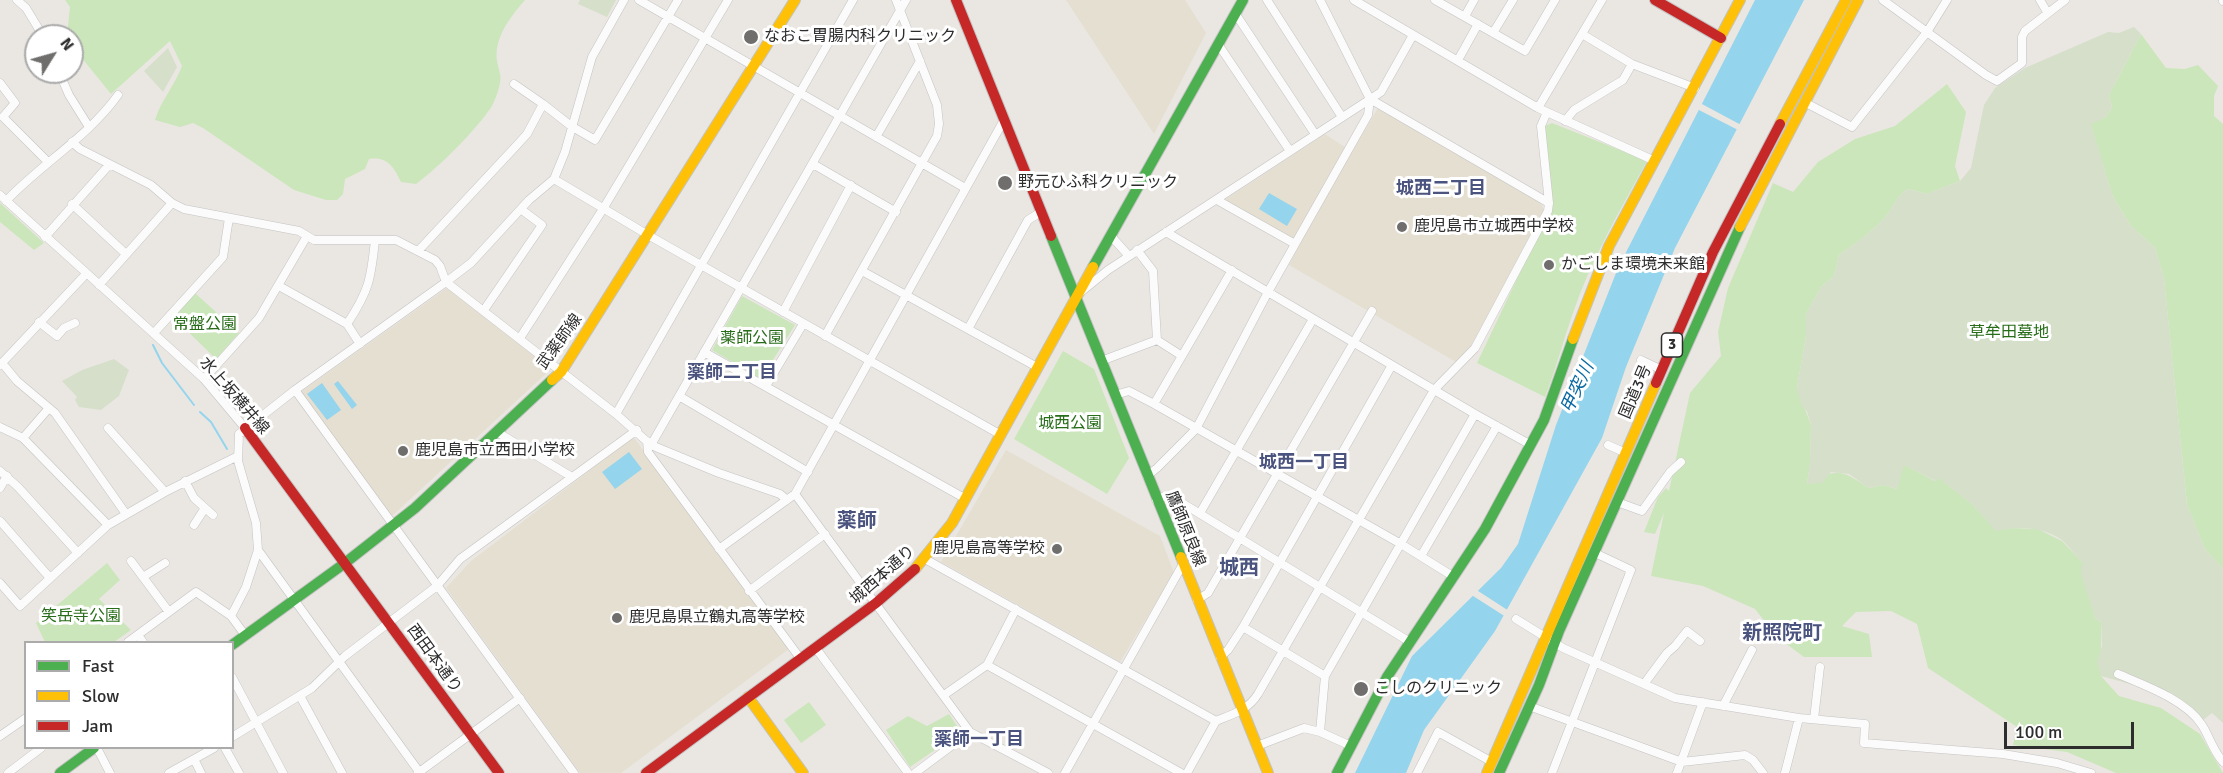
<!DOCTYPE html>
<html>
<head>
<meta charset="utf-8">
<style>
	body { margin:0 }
	#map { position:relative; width:2223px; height:773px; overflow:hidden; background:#eae7e2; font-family:Signika,sans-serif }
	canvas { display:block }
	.legend { position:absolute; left:24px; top:641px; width:210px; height:108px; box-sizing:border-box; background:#fff; border:2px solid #ababab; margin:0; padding:8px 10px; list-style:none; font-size:18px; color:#2d2d2d }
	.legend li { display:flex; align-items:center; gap:12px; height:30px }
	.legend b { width:30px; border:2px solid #ababab }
	.north { position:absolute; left:24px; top:24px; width:60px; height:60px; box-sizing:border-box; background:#fff; border:2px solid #ababab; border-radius:50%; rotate:53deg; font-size:16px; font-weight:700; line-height:24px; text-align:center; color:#2d2d2d }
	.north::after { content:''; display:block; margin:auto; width:21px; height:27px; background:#6f6e6c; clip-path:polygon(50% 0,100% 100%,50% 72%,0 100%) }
	.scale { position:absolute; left:2004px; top:722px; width:130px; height:27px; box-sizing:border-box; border:3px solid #2d2d2d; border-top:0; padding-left:8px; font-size:18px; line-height:21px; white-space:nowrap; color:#2d2d2d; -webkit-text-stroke:4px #fff; paint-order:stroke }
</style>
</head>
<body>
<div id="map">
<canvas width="2223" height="773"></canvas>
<ul class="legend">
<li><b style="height:8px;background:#4caf50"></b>Fast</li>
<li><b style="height:8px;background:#ffc107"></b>Slow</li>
<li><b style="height:8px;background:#c62828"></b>Jam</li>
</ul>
<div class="north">N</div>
<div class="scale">100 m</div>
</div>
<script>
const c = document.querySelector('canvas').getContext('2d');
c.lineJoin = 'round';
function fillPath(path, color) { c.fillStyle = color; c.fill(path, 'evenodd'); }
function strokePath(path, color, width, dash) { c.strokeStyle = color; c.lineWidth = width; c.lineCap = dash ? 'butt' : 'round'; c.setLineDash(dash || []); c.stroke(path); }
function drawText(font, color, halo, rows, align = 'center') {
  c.font = font + ' Signika,"Noto Sans JP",sans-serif'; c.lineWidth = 6; c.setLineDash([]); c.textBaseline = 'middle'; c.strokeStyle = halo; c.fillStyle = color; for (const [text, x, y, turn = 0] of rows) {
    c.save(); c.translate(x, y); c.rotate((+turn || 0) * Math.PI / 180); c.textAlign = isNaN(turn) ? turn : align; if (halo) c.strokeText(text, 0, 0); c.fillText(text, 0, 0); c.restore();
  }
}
const education = new Path2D(`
	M1066,0H1185L1206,33L1154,134Z
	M1378,108L1540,202L1544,210L1471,346L1456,362L1289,265L1300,244L1227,202L1226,199L1325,134L1352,152Z
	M447,288L551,369L391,517L301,395L302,391Z
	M631,439H635L789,649L621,773H580L446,588L471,561Z
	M1006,450L1160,536L1174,573L1120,662L941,562Z`);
const green = new Path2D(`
	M65,0H525C511,16 494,37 497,61C498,69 502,74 500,83C498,91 495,102 490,109C473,133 440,166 416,184L401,182C394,167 387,156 369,159L365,169L345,179L343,194L337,200H326L294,190L203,128L193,123L180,127L155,120C161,100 175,85 182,66L170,41L111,94L72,46V36H67L70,7Z
	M2141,34L2166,68L2185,69L2198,65L2218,86L2214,96V116L2223,124V569L2205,549L2187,505L2164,279L2155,248L2131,226L2113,197L2090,123L2106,117L2112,107L2109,95Z
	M1947,84L1966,112L1955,166L1960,181L1927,194L1908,189C1897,196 1894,205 1887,215C1874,231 1856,243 1839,255L1834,276L1821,287L1806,314V336L1797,387L1811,425L1810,464L1807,484C1837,468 1840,469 1869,488L1884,485L1897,489L1903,464L1935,481L1938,477L1972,504L1996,530L2012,528L2038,529L2062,541L2082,562L2095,618L2101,622V676L2119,696L2161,708L2200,734L2223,773H2116L2067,752L2013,745L2017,727L1928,668L1917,624L1891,611L1856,612L1842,626L1869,634L1872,657H1804L1777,637L1755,609L1703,586L1651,576L1664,513L1655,534L1644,532L1658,497L1666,488L1669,491L1690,393L1721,356L1718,332L1728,288L1773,183L1793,192L1818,162L1855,139L1895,126Z
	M1552,123L1645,160L1646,163C1619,212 1591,260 1573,313C1563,341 1556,369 1545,397L1477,363L1553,203L1545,126Z
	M0,203L44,243L34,250L0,222Z
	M195,293L239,333L216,359L174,318Z
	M742,296L795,325L761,379L712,350Z
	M1063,351L1094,369L1129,458L1107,494L1014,439Z
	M107,563L120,580L99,599L131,630L114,642H45L36,623Z
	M809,702L826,725L801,743L784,720Z
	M949,714L961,732L910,767L886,730L908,716L927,726Z`);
const cemetery = new Path2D(`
	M580,0H616L607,17L578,4Z
	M2134,27L2141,34L2109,95L2112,107L2106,117L2091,124L2113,197L2131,226L2155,248L2164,279L2187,505L2205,549L2223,569V723L2212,713L2203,720L2170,695L2101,676L2097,662L2102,646L2101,622L2095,618L2081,574L2082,562C2075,556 2069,546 2062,540C2042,526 2018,526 1996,531L1972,504L1938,478L1936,481L1904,465L1897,489L1884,485L1869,488L1849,474L1831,472L1822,483L1807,484L1810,464L1811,425L1807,411L1801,405L1797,387L1806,336V314L1821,287L1834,276L1839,255C1856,243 1874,231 1887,215C1894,205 1897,196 1908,189L1927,194L1960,181L1971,168L1984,105L1995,88L2025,68L2108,32L2119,33Z
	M168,48L177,67L163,92L144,71Z
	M114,359L129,370L119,396L101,410L79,407L75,400L77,397L62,381L82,370Z`);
const water = new Path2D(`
	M1755,0H1804L1675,248L1626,367L1602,438L1495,631L1424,730L1406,773H1355L1412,656L1501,568L1518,544L1556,425L1618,268Z
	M1269,193L1297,209L1287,226L1259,209Z
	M338,381L357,405L352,409L334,384Z
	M322,383L341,410L327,420L307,394Z
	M629,452L642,469L615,489L602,472Z`);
const pier = new Path2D(`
	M1700,103L1743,126L1740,131L1697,109Z
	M1475,589L1509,611L1506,617L1470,594Z`);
const stream = new Path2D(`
	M153,345L162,363L194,405
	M200,412L211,422L227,449`);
const street = new Path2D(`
	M17,0L26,8L43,36
	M639,0L965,188
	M1267,0L1342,117
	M1320,0L1370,99L1549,203
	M1354,0L1538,108L1655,161
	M1435,0L1525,51L1555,0
	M1883,0L1986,75L1997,81L2022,63V37L2025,31L2065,0
	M2040,0L2047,12
	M2223,0V1
	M1235,13L1315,134
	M1465,16L1474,0
	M1493,33L1513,0
	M1582,34L1632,64
	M1218,44L1290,151
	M1458,60L1478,24
	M59,72L69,95L89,127
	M0,83L15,103L3,117L48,162
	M514,84L543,104
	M1804,102L1852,127L1927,32L1947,0
	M1538,108L1602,0
	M1565,121L1574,110L1623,80L1632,64L1695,88
	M876,137L920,61
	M72,142L80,149L151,185L172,203L184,209L299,231L314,240H396L435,260L440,266L446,282L471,263L529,200L554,179L565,152L592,57L624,0
	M813,164L896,212
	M554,179L648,235L1001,435
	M0,195L204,379L245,428
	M1217,200L1295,244
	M6,201C41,164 88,137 118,95
	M72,204L126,254
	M1166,232L1475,414L1531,445
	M1111,236L1129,256
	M45,237L109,165
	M419,250L517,145L527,134L543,104L571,126L595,140L678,0
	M1137,250L1153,271L1157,340
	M862,271L1037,367
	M99,285L172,203
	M279,286L347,324L360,344
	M1081,292L1108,270L1381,92L1413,35
	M484,310L542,225L522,210
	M783,312L851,185
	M39,322L57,336L64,328L75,323
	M347,324C369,291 371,279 375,240
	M968,329L1028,220L1041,212
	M154,333L223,257L229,218
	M825,336L937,136L939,124L937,105L896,0
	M520,338L603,209L728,0
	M704,352L966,499
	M1641,360L1662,370
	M1101,361L1157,340L1182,356
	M3,364L17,381L55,413L126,514
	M0,365L86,274
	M204,379L259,318L307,236
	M766,386L803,324
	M295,390L574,773
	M1115,395L1129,391L1154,404L1401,544L1454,577
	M679,396L808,472
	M1154,404L1232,270
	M616,414L853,0
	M0,427L23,438L108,525
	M108,428L165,492
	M497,432L572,477
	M23,438L49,408
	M647,441L648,452L800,658
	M651,445L906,0
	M1608,445L1626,453
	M0,471L18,487L78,553
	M1147,476L1157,468L1196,429L1268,292L1368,115L1370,99
	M185,481L194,498L213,515
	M0,488L7,476
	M795,494L970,732L1048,773
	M1156,500L1165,496L1174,498L1410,642
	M1617,502L1642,511L1670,472L1681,462
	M1200,513L1313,319
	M0,521L50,578
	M194,525L205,508
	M719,549L795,494L1004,120
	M258,550L420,773
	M1421,556L1497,426
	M925,559L1216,721C1233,714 1248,710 1258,694L1434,390L1475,348L1548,211L1549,203L1541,126L1547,112
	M131,561L169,612
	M143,577L165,563
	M0,583L20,606L108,525L165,492L238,456
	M749,591L825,534
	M1197,600L1208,593L1372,311
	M231,616L246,587L258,550L256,523L238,461L239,434L295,390L446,282L616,414L651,445L719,473L780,494L787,500
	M1516,619L1563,648L1675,698L1799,718L1865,724L1864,743L2003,754L2057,763L2091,773
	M1243,627L1325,676
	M138,635L143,642
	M128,642L196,592L231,616L245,635
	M815,647L908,773
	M1220,657L1228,650L1243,627L1392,365
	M987,665L1016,609
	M2118,674C2144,685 2186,700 2202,725C2210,738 2213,750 2223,762
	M232,677L283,773
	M1644,684L1667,653L1675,646L1687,631L1700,641
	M944,695L987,665L1181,773
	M300,696L342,773
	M1529,706L1682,762L1745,755L1753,760L1763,773
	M1723,706L1752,650
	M1814,719L1820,667
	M1320,732L1325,676L1475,414
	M0,736L26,718
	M232,737L312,688L345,656L437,586L460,559L637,430
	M1257,746L1304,728L1320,732L1351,746
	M97,748L110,773
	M225,748L239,773
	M194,759L201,773
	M8,773L41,748
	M169,773L214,748
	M418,773L520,698
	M915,773L970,732
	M1065,773L1183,564
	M1187,773L1216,721
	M1417,773L1438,732L1492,762
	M1552,773L1631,570L1595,553
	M1677,773L1703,702
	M1785,773L1799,718`);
const fast = new Path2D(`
	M1051,236L1181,557
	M1093,267L1243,0
	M232,645L345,563L415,508L552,380
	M60,773L94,748
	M1337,773L1387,677L1485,529L1544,420L1573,339
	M1499,773L1539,685L1559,631L1740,227`);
const slow = new Path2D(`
	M1780,124L1846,0
	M1740,227L1858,0
	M1573,339L1609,246L1740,0
	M552,380L561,372L795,0
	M1181,557L1268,773
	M915,569L952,523L1093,267
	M748,697L803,773
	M1487,773L1656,383`);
const jam = new Path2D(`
	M956,0L1051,236
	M1655,0L1721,38
	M1656,383L1713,252L1780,124
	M245,428L499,773
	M646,773L876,603L915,569`);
const markers = [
	[751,37,8,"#6f6e6c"],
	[1005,183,8,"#6f6e6c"],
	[1402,227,6,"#6f6e6c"],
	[1549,265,6,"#6f6e6c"],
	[403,451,6,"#6f6e6c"],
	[1057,549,6,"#6f6e6c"],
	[617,618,6,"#6f6e6c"],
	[1361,689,8,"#6f6e6c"]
];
const shields = [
	[1672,345,21]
];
const shieldNames = [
	["3",1672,345]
];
const poiNames = [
	["なおこ胃腸内科クリニック",764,37],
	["野元ひふ科クリニック",1018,183],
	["鹿児島市立城西中学校",1414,227],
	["かごしま環境未来館",1561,265],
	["鹿児島市立西田小学校",415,451],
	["鹿児島高等学校",1045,549,"right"],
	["鹿児島県立鶴丸高等学校",629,618],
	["こしのクリニック",1374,689]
];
const parkNames = [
	["常盤公園",205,325],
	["草牟田墓地",2009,333],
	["薬師公園",752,339],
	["城西公園",1070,424],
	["笑岳寺公園",81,617]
];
const streetNames = [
	["武薬師線",560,342,-54],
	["国道3号",1636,392,-67],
	["水上坂横井線",234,396,49],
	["鷹師原良線",1185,529,68],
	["城西本通り",883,575,-41],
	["西田本通り",434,659,54]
];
const neighbourhoodNames = [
	["城西二丁目",1441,189],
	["薬師二丁目",732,373],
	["城西一丁目",1304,463],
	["薬師一丁目",979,740]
];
const waterNames = [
	["甲突川",1578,388,-65]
];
const quarterNames = [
	["薬師",857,522],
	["城西",1239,569],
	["新照院町",1782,634]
];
fillPath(education, '#e5dfd1');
fillPath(green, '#cbe6bb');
fillPath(cemetery, '#d6dfca');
fillPath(water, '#95d4ed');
fillPath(pier, '#eae7e2');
strokePath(stream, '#95d4ed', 2);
strokePath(street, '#c4c3c3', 9);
strokePath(fast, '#c4c3c3', 12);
strokePath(slow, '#c4c3c3', 12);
strokePath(jam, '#c4c3c3', 12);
strokePath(street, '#fcfbfb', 8);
strokePath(fast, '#4caf50', 10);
strokePath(slow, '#ffc107', 10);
strokePath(jam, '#c62828', 10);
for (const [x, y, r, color] of markers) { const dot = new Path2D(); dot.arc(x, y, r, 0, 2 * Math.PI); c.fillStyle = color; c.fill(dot); strokePath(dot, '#fff', 2); }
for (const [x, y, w] of shields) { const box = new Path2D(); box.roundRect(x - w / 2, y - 12, w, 24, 4.5); c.fillStyle = '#fff'; c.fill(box); strokePath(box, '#2d2d2d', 1.5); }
drawText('bold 15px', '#2d2d2d', null, shieldNames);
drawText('16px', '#2d2d2d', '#fff', poiNames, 'left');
drawText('16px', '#286d19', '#fff', parkNames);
drawText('16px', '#2d2d2d', '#fff', streetNames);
drawText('bold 18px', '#4b537f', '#fff', neighbourhoodNames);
drawText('italic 18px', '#0b6aa3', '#fff', waterNames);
drawText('bold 20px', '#4b537f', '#fff', quarterNames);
</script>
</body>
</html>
